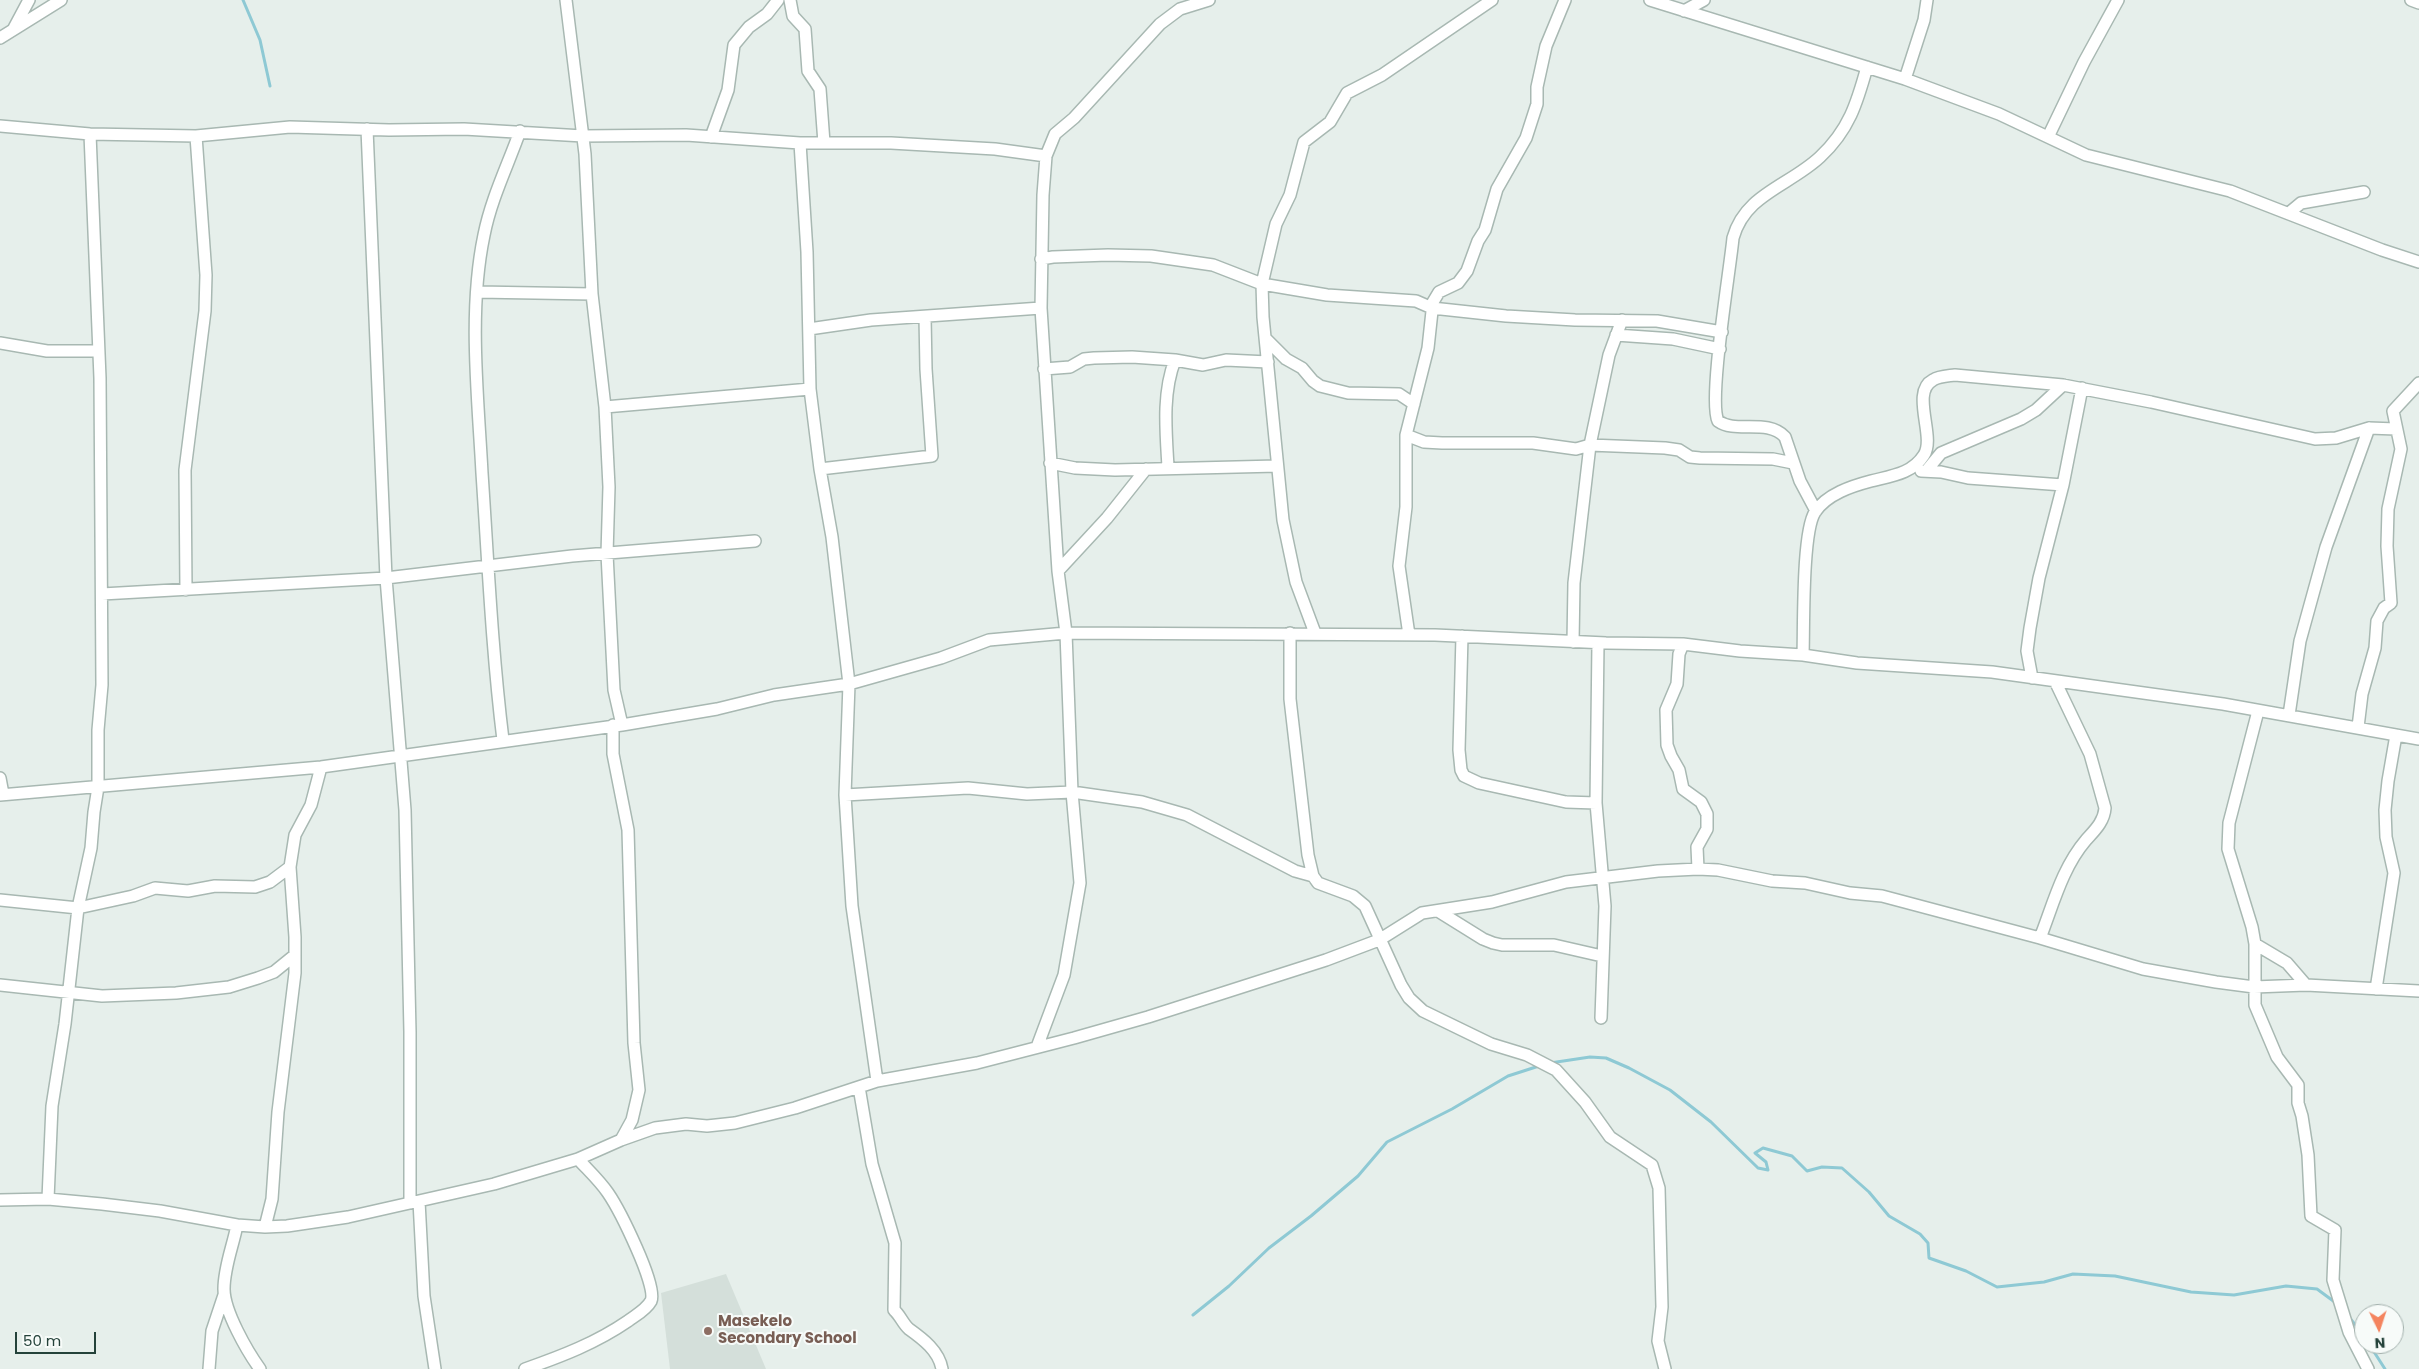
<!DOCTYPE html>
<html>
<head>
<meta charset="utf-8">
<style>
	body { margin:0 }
	#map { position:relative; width:2419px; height:1369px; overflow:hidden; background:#e6efeb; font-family:Poppins,sans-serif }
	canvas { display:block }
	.north { position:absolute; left:2354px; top:1304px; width:50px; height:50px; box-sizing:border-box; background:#f7fbf9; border:1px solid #a3b1ad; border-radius:50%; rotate:176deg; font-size:14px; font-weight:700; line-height:20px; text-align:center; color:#24423a }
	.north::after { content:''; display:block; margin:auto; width:18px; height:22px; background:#f4845f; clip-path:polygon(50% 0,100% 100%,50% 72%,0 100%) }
	.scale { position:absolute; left:15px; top:1332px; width:81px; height:22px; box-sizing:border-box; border:2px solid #24423a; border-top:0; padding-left:6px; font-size:15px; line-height:18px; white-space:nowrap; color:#24423a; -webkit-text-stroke:4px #f7fbf9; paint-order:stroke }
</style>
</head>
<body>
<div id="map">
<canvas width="2419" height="1369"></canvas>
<div class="north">N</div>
<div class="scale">50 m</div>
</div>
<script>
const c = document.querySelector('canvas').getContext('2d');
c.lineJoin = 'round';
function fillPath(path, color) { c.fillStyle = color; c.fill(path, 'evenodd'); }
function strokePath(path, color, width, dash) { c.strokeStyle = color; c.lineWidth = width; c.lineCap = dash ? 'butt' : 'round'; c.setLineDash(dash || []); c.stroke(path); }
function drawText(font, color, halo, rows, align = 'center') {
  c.font = font + ' Poppins,sans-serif'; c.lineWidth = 4; c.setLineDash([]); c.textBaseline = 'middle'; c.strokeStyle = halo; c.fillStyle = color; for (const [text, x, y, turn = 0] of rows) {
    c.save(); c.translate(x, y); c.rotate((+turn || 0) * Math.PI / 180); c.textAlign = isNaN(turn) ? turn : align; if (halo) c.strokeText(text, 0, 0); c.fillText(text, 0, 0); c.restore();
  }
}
const built = new Path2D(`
	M726,1274L766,1369H670L661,1293Z`);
const stream = new Path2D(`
	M243,0L260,40L270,86
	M1550,1063L1590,1057L1606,1058L1629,1068L1670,1090L1711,1122L1758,1168L1768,1170L1766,1162L1755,1153L1763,1148L1792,1156L1807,1171L1822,1167L1842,1168L1869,1192L1889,1216L1920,1234L1928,1243L1929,1258L1966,1271L1997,1287L2044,1282L2073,1274L2115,1276L2191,1292L2234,1295L2286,1286L2317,1289L2336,1303
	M1193,1315L1229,1286L1269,1248L1311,1216L1358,1176L1387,1142L1452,1109L1508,1076L1539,1066
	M2349,1317L2364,1336
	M2369,1344L2385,1369`);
const minor = new Path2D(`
	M566,0L585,154L592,294L605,407L609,487L607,554L614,690L622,725
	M790,0L793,16L805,29L808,71L820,89L824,143
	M1650,0L1905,79L1999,114L2086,155L2230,191L2382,250L2419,262
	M2411,0L2419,3
	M1684,11L1704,0
	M14,28L29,0
	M0,38L61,0
	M1905,79L1924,20L1927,0
	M0,126L90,134L196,136L290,127L389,130L464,129L583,136L686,135L800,143H891L995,149L1046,156
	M367,129L386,578L405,810L410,1032V1203
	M711,137L728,90L734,45L749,27L767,14L778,0
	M2048,137L2084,62L2118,0
	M800,143L807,252L810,389L820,469L832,537L849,684L845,795L852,906L877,1081
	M2289,213L2301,203L2364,192
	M1041,259L1053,257L1108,255L1151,256L1213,265L1262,284L1327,295L1416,301L1432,308L1506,316L1575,320L1657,321L1722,332
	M478,292L592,294
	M809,329L871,320L1041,308
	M1616,335L1673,339L1720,349
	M1266,339L1286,359L1302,368L1313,381L1320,386L1348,393L1399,394L1414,404
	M0,343L47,351H98
	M1044,369L1070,367L1084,359L1094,358L1132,357L1175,360L1203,365L1226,360L1268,362
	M605,407L810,389
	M1406,435L1424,442L1442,443H1533L1576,449L1590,445L1665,448L1679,450L1690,457L1700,458L1773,459L1793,463
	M1050,463L1075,468L1115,470L1277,466
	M1168,467C1166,432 1162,393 1175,360
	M820,469L932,456L926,369L925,317
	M1927,470L1941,453L2021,419L2036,410L2063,385
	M1921,471L1941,472L1968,478L2063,485
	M1816,511L1800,481L1785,437C1767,418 1736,434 1718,421C1708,400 1730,270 1733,238C1745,194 1789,186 1820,157C1849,130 1857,103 1867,67
	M1058,571L1107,518L1146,469
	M186,590L185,470L205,311L206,275L196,136
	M102,594L386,578L572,556L755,541
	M1290,633V699L1308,855L1313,876L1318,883L1353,896L1365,906L1401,985L1409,998L1423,1011L1491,1044L1527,1055L1556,1070L1585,1102L1610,1137L1652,1165L1659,1188L1662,1307L1658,1341L1665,1369
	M1315,633L1296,582L1283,520L1263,317L1262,284L1276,224L1290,195L1304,142L1330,122L1347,93L1382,75L1492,0
	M1409,635L1399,566L1406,507V435L1428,348L1433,302L1439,292L1458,283L1467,271L1478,241L1485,230L1497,189L1526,138L1537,104V87L1546,46L1565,0
	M1462,636L1459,750L1461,770L1464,776L1479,783L1566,802L1596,803
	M1573,642L1574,583L1590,445L1609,355L1622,320
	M1598,643L1596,803L1605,906L1601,1018
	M1683,644L1679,654L1677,684L1666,710L1667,745L1671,756L1679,770L1683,789L1701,802L1707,814V829L1697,847L1698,869
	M1803,655C1804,626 1802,532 1815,512C1827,494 1852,486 1871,481C1891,476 1912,474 1924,455C1936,437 1910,392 1933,380C1939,376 1948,376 1955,375L2063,385L2151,402L2315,439L2336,438L2369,428L2396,429
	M2032,678L2027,651L2030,628L2039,578L2063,485L2082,388
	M2258,711L2229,823L2228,849L2252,927L2255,944V1005L2277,1057L2298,1085V1103L2302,1116L2308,1155L2311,1216L2335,1230L2333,1280L2349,1332L2368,1369
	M2289,715L2300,641L2326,547L2369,428
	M613,725V754L628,830L634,1043L639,1090L632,1120L621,1140
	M2358,727L2362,694L2375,648L2377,621L2384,608L2391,603L2387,546L2388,509L2401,449L2393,411L2419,383
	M503,740C492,651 488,562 482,473C478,396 468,311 484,235C491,199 508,165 520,131
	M0,778L3,794
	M0,795L321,767L622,725L717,709L774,695L849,684L941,658L989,640L1066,633L1435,635L1606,643L1683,644L1740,651L1803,655L1857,663L1992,672L2223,704L2419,739
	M845,795L968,788L1027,794L1072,792L1142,802L1187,815L1295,871L1313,876
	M0,900L78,908L133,896L155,888L188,891L215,886L255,887L270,882L290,867
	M1438,911L1483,939L1493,943L1502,945H1554L1602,956
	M2040,938C2053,905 2062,868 2086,840C2094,831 2104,822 2105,808L2090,754L2055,681
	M2255,944L2287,963L2306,985
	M0,985L102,996L176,993L229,987L258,978L274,972L295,955
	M2376,989L2394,873L2386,837L2385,810L2388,781L2396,735
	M1037,1047L1064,975L1080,883L1072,792L1066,633L1058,571L1041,308L1043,195L1046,156L1055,134L1074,118L1160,24L1180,9L1209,0
	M859,1087L872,1164L895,1243L894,1310C900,1315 903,1324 909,1329C923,1339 939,1351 942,1369
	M48,1199L52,1106L65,1024L78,908L91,848L94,812L98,787V730L102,685L100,378L90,134
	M0,1200L48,1199L102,1204L160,1211L237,1225L265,1227L287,1226L348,1217L494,1184L578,1159L621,1140L655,1128L686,1124L707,1126L735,1123L795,1108L877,1081L977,1063L1074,1038L1148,1017L1326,960L1379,940L1422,913L1492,902L1566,882L1658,871L1698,869L1718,870L1772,881L1805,883L1850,893L1882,896L2040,938L2143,969L2216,982L2254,987L2306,985L2419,991
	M419,1201L424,1296L435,1369
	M237,1225C233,1246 224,1267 224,1289C224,1311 247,1351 260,1369
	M265,1227L272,1199L278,1112L295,973V937L290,867L295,835L311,805L321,767
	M209,1369L212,1331L224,1295
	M525,1369C562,1356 596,1343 628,1321C636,1315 646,1310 651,1301C658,1286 619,1209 608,1193C600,1181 588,1170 578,1159`);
const markers = [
	[708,1331,5,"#8d6e63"]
];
const educationNames = [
	["Masekelo",718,1322],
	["Secondary School",718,1339]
];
fillPath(built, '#d4dfda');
strokePath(stream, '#8ec9d4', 3);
strokePath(minor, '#a8b8b2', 14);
strokePath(minor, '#fff', 11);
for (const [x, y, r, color] of markers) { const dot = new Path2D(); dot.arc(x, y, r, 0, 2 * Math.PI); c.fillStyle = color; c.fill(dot); strokePath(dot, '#f7fbf9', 2); }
drawText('bold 15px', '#785e54', '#f7fbf9', educationNames, 'left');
</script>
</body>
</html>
